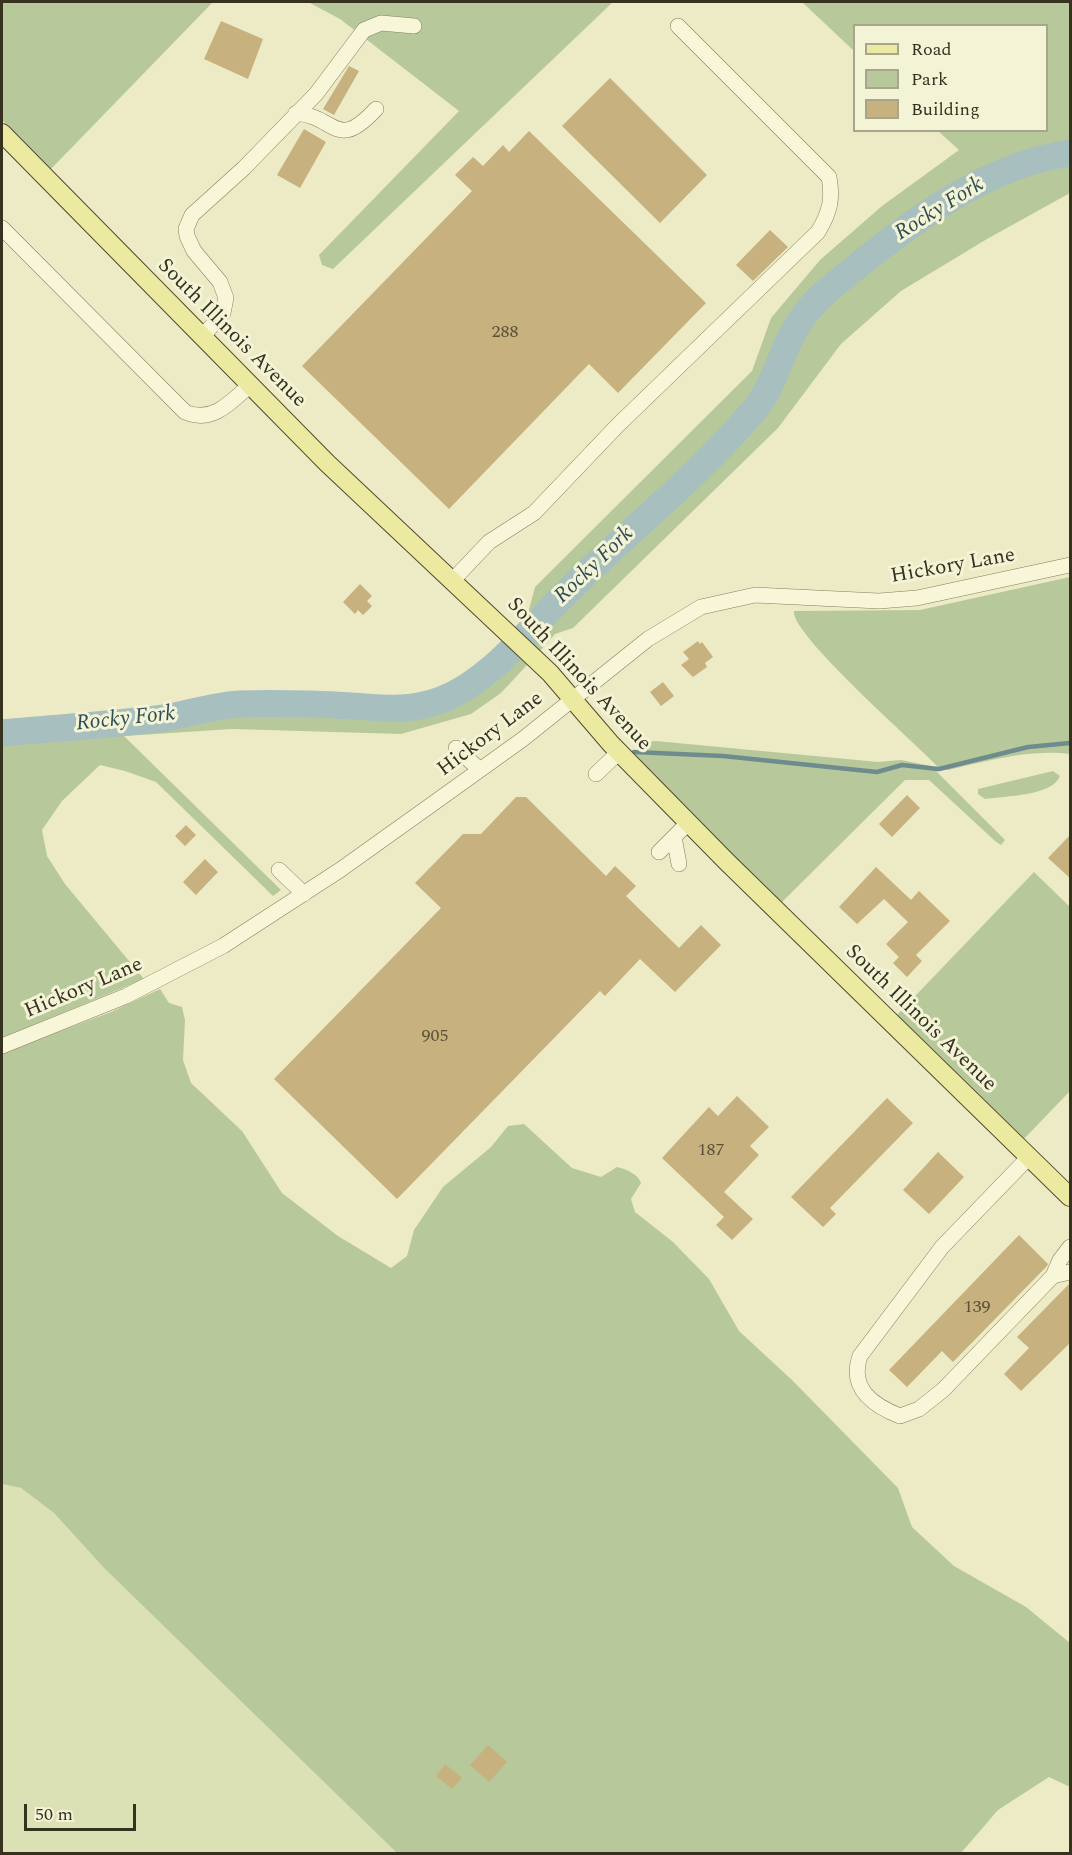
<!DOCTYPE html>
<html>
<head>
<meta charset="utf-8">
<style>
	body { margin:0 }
	#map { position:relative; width:1072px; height:1855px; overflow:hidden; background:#ecebc6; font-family:Spectral,serif }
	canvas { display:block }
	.frame { position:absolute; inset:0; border:3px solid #373120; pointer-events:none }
	.legend { position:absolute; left:853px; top:24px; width:195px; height:108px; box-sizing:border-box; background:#f3f3d5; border:2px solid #a8a58d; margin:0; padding:8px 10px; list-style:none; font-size:18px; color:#373120 }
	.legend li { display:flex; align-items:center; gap:12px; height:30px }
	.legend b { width:30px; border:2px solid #a8a58d }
	.scale { position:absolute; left:24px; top:1804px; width:112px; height:27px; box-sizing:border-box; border:3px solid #373120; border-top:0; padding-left:8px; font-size:18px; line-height:21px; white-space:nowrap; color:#373120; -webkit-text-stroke:4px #f3f3d5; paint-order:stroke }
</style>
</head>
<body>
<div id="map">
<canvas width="1072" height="1855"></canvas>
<div class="frame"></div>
<ul class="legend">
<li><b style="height:8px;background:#eceaa0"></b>Road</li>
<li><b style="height:16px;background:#b7c99a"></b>Park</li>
<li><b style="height:16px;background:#c7b17e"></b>Building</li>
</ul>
<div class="scale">50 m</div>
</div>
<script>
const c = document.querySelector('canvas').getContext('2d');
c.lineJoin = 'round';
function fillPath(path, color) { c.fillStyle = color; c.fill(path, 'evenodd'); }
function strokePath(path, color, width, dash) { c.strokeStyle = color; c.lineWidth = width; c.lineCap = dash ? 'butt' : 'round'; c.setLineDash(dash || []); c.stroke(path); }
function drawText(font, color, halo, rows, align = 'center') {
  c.font = font + ' Spectral,serif'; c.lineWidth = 6; c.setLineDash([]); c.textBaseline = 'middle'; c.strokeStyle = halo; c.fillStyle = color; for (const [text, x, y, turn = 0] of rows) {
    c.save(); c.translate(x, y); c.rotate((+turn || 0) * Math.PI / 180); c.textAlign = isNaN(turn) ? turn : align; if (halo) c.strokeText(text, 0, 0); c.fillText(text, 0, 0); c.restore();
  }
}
const farmland = new Path2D(`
	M2,1484L21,1488L54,1513L104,1568L397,1853H2Z`);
const green = new Path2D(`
	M2,2H213L50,170L2,120Z
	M308,2H613L333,269L322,265L319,255L459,111L340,19Z
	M802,2H1070V193L987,239L901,291L841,344L778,428L573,628L555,634L540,651L516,627L527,617L535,587L752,371L771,318L820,260L882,206L959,150L938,131L1046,130V26H854V51Z
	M1070,577V754C1029,749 988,761 948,770L940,769C918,745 790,634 794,611L920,610Z
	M510,648L527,665L501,693L471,714L401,734L232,729L124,736L281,890L273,896L156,782L125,771L100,765L62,801L42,830L47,856L65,884L144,979L2,1038V733L165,718L237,704L354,706L383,710L409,708L441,700L473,682Z
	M656,741L878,762L901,760L931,766L1005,840L1001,845L995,841L929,780H905L781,903L633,756L638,751L639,743Z
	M1053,771L1060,776C1053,796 1005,796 985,799L978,794V789Z
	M1034,872L1070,907V1091L1023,1140L896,1016Z
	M160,989L169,1003L182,1007L185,1020L183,1060L191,1083L242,1131L282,1193L338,1236L391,1268L407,1256L414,1230L443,1187L491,1147L508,1126L524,1124L572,1168L601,1177L617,1167C626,1169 638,1174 641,1183L631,1199L635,1212L673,1242L709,1279L739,1331L792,1380L898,1488L912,1527L954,1566L1026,1607L1070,1643V1787L1049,1777L998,1810L961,1853H397L104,1568L54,1513L21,1488L2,1484V1053L111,1012Z`);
const stream = new Path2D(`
	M634,752L723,756L877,772L902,765L938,769
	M939,769L1028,747L1070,743`);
const river = new Path2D(`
	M2,733C55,728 110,725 164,718C189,714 215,705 240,704C277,703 315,704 351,706C384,708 408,712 441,700C490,681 528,631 564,595C627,532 698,477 755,409C777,382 782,345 803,317C818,296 840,280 860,264C922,214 990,165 1070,153`);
const building = new Path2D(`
	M221,21L263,39L248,79L204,59Z
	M349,66L359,71L334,115L323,109Z
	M610,78L707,175L660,223L562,126Z
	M304,129L326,142L300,188L277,175Z
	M529,131L706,303L618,393L589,364L449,509L302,366L472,191L455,175L473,157L483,166L503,145L509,152Z
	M770,230L788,247L753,281L736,265Z
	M360,584L372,596L367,601L372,606L363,615L358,610L355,614L343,602Z
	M698,641L700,644L702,642L713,657L705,663L707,667L693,677L681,665L689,659L683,652Z
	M663,682L674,696L661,706L650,692Z
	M907,795L920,808L892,837L879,824Z
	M516,797H526L606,876L615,866L636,886L626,896L679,948L701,925L721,945L675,992L640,959L605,996L600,991L397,1199L274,1079L441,908L415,883L463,834H481Z
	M186,825L196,835L185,846L175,836Z
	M1071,834V879L1048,858Z
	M205,859L218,872L196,895L183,882Z
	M876,867L911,900L919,891L950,921L916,955L922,961L907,977L893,963L899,957L886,944L908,922L884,899L857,924L839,907Z
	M737,1096L769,1127L750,1146L759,1155L724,1192L753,1219L732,1240L716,1225L724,1217L662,1158L709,1107L718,1116Z
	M887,1098L913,1123L830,1208L836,1214L823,1227L791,1197Z
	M938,1152L964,1177L929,1214L903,1190Z
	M1019,1235L1048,1264L1047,1266L953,1362L942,1351L907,1387L889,1370Z
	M1071,1282V1342L1021,1391L1004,1374L1029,1348L1017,1337Z
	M488,1745L507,1762L489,1782L470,1765Z
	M445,1764L462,1778L452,1789L436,1776Z`);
const minor = new Path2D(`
	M296,113C337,117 336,152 376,109
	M2,228L185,412C212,424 231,402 250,385
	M202,337L223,313L226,298L220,282L194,251L187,236L186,229L192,215L244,168L316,94L364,30L381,23L414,26
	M452,581L489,542L534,513L618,425L818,232C830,212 833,199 829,177L678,26
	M456,748L480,770
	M596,774L619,752
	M674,837L679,864
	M659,852L688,823
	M279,870L304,894
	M2,1046L126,996L223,946L340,870L438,800L523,739L648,639L701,607L755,595L879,601L917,598L1070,565
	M1029,1157L942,1247L860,1356C849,1388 872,1405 900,1416L919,1409L943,1390L1053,1276L1060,1260L1070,1247
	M1053,1276L1070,1272`);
const major = new Path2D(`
	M2,133L327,463L550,673L611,744L727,862L1070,1197`);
const numberNames = [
	["288",505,333],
	["905",435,1037],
	["187",711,1151],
	["139",977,1308]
];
const streetNames = [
	["South Illinois Avenue",231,334,45],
	["Hickory Lane",953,567,-10],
	["South Illinois Avenue",578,675,47],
	["Hickory Lane",491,735,-37],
	["Hickory Lane",84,989,-23],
	["South Illinois Avenue",920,1019,44]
];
const waterNames = [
	["Rocky Fork",940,210,-32],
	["Rocky Fork",595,566,-44],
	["Rocky Fork",126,720,-6]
];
fillPath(farmland, '#dbe1b4');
fillPath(green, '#b7c99a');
strokePath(stream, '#6e8c8d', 4.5);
strokePath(river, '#a7bfbf', 27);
fillPath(building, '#c7b17e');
strokePath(minor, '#867e5d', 16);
strokePath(major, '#544b30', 20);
strokePath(minor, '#f7f6d9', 15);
strokePath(major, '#eceaa0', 18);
drawText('18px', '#5b5138', null, numberNames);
drawText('21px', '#373120', '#f3f3d5', streetNames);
drawText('italic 22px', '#304d56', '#f3f3d5', waterNames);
</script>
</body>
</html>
